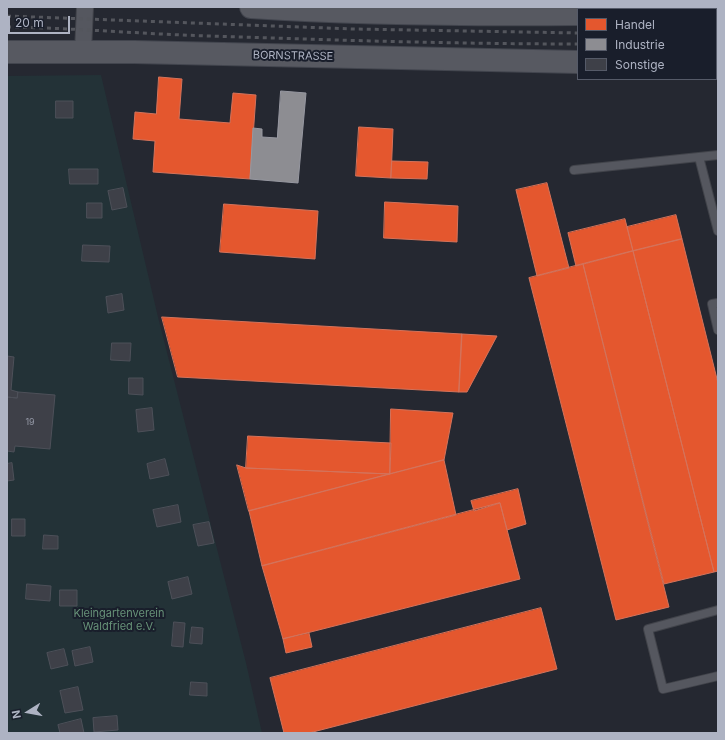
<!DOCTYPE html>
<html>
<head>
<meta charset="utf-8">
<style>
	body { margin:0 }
	#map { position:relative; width:725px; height:740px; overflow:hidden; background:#252831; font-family:Inter,sans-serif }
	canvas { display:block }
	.frame { position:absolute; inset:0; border:8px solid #aeb3c3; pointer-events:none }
	.legend { position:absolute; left:577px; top:8px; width:140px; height:72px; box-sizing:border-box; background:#191e2b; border:1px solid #555a68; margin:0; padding:5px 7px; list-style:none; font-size:12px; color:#aeb3c3 }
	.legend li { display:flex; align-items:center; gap:8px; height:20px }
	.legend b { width:20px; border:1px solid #555a68 }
	.north { position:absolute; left:8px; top:692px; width:40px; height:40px; -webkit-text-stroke:3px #191e2b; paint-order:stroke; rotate:259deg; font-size:11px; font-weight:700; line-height:16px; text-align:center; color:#aeb3c3 }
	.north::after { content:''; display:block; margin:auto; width:14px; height:18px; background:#aeb3c3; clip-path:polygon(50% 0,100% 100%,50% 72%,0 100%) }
	.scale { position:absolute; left:8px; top:16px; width:62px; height:18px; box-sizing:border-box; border:2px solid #aeb3c3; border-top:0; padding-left:5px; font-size:12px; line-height:14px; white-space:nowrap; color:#aeb3c3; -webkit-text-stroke:3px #191e2b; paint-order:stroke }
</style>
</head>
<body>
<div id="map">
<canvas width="725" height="740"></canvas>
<div class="frame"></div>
<ul class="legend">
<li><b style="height:11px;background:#e4572e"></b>Handel</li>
<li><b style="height:11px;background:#8d8d92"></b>Industrie</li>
<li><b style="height:11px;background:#3e4048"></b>Sonstige</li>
</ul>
<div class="north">N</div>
<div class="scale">20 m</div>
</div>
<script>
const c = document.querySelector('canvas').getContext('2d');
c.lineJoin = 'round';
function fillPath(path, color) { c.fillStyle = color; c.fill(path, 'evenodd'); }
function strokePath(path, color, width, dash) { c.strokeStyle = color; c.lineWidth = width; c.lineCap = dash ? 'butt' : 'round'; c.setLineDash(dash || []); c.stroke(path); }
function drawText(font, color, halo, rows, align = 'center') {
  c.font = font + ' Inter,sans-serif'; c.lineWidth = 4; c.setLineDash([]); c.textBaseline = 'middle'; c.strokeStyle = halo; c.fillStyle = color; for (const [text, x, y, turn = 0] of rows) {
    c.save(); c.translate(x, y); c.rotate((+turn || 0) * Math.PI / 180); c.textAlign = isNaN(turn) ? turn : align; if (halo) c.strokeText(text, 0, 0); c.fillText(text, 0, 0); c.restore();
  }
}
const green = new Path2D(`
	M101,75L158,317L246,663L262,733H7V76Z`);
const shops = new Path2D(`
	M159,77L182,79L179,119L230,123L233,93L256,95L250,179L153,172L155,141L133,139L135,112L156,114Z
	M359,127L393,129L391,178L356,176Z
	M392,161L428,162L427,179L391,178Z
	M547,183L569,268L537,276L516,190Z
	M385,202L458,206L457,242L384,238Z
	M224,204L318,211L315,259L220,252Z
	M676,215L682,239L633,251L627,227Z
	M625,219L633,251L576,266L568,233Z
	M682,239L718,383V571L714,572L633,251Z
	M633,251L714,572L664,584L583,264Z
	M583,264L669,607L616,620L529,278Z
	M162,317L462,334L459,392L178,377Z
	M462,334L497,336L467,392H459Z
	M391,409L453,413L444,460L390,474Z
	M248,436L391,443L390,474L246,468Z
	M444,460L456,515L262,566L249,511Z
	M237,465L246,468L390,474L249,511Z
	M518,489L526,524L507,530L500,503L474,511L471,501Z
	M500,503L520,579L283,639L262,566Z
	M541,608L557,669L309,733H284L270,678Z
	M309,633L312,647L286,653L283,639Z`);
const industry = new Path2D(`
	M281,91L306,93L298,183L250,179L253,128L262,129V137L277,138Z`);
const building = new Path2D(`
	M56,101H73V118H56Z
	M69,169H98V184H70Z
	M123,188L127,207L112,210L108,191Z
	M87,203H102V218H87Z
	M83,245L110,246L109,262L82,261Z
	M122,294L124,310L108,313L106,297Z
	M112,343H131L130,361L111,360Z
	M7,356L14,357L11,390L18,392L17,398L7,397Z
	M129,378H143V395L129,394Z
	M18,392L55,395L50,449L15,446L14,452L7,451V397L17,398Z
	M152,408L154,430L138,432L136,410Z
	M165,459L169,475L150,479L147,464Z
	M12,463L14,480L7,481V464Z
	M178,505L181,522L157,527L153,510Z
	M12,519H25V536H12Z
	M209,522L214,543L198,546L193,525Z
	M44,535L58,536V549H43Z
	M188,577L192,594L172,599L168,582Z
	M27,584L51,586L50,601L26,599Z
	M60,590H77V606H60Z
	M174,622L185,623L183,647L172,646Z
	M192,627L203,628L202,644L190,643Z
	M90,647L93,662L75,666L72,651Z
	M64,649L68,665L51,669L47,653Z
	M191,682L207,683V696L190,695Z
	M78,687L83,710L65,713L60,691Z
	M117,716L118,730L94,732L93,718Z
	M81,719L84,733H60L58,725Z`);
const service = new Path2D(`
	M699,157L718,231
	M574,170L718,155
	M718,303L712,304L718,330
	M718,610L648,629L663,689L718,676`);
const minor = new Path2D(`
	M83,52L85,7`);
const primary = new Path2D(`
	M251,7C360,14 469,15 578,14
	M716,12H718
	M7,52H134L578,62
	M716,64H718`);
const rail = new Path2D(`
	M7,16L354,29L578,33
	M7,27C75,28 142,34 209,36C332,40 455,44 578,44
	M716,33H718
	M716,45H718`);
const numberNames = [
	["19",30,422]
];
const streetNames = [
	["BORNSTRASSE",293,56,1]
];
const parkNames = [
	["Kleingartenverein",119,614],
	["Waldfried e.V.",119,627]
];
fillPath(green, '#233237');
fillPath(shops, '#e4572e');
strokePath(shops, '#d4735b', 1);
fillPath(industry, '#8d8d92');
strokePath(industry, '#9798a1', 1);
fillPath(building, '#3e4048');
strokePath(building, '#4d5059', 1);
strokePath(service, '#41434a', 10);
strokePath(minor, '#41434a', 18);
strokePath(primary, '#42454e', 24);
strokePath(service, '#55575f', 8);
strokePath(minor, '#55575f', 16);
strokePath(primary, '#575961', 22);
strokePath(rail, '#54565d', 3, [4, 4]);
drawText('9px', '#9296a4', null, numberNames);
drawText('11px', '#aeb3c3', '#191e2b', streetNames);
drawText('11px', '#679278', '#191e2b', parkNames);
</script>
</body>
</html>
